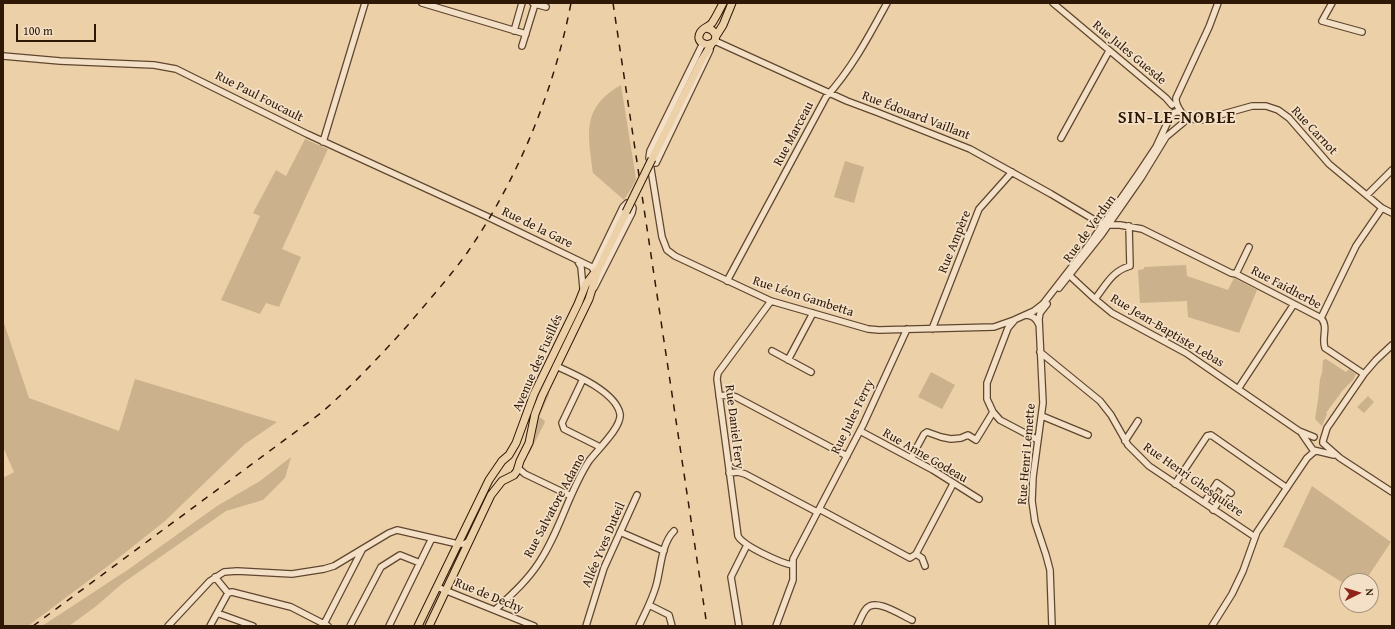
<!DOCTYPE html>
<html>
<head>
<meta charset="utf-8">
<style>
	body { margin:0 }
	#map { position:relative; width:1395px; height:629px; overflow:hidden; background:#ecd0a8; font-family:"Gentium Book Plus",serif }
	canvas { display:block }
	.frame { position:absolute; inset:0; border:4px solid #301807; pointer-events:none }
	.north { position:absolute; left:1339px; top:573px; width:40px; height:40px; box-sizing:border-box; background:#f3e0c6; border:1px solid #a5907a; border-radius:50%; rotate:85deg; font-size:11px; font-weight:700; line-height:16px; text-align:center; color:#301807 }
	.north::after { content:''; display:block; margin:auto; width:14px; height:18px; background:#8f2418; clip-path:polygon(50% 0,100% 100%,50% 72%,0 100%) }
	.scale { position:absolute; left:16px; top:24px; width:80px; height:18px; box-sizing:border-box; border:2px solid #301807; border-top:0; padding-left:5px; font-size:12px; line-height:14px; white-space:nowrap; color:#301807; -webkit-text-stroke:3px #f3e0c6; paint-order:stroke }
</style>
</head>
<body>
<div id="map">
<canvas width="1395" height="629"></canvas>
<div class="frame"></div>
<div class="north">N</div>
<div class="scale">100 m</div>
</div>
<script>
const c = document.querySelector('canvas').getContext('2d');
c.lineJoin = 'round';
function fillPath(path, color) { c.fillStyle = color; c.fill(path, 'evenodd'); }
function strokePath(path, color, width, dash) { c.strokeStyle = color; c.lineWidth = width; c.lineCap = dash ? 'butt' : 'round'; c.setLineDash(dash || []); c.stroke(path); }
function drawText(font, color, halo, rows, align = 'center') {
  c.font = font + ' "Gentium Book Plus",serif'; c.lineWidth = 3.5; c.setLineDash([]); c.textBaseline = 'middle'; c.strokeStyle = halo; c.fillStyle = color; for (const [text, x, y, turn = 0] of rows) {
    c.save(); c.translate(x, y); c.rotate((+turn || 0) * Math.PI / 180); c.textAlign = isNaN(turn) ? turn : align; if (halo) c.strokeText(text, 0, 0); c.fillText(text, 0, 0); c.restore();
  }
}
const green = new Path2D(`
	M621,85L636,179C633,187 628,193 624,200L593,173C588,133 581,108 621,85Z
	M305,139L328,149L282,249L301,257L279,307L266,303L260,314L221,300L260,216L253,213L276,170L286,176Z
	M845,161L864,167L854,203L834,197Z
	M1186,265L1187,276L1228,290L1234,278L1257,290L1239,333L1188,317L1187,301L1140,303L1138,270L1144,269V267Z
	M3,320L29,398L119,431L135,379L277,422L245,444L165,521L112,563L28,626H3V478L14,472L3,447Z
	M1326,359L1346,372L1349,369L1356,374L1353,380L1343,390L1326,413L1327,414L1322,426L1315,419L1318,400L1320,379L1322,373L1323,360Z
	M931,372L955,385L942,409L918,397Z
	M547,390L549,391V395L539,417L544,420L545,422L529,454L527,453L533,438H535L537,424L536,423L540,408H541L547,395L546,394Z
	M1368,396L1374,402L1364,413L1357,407Z
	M291,457L285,478L263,500L226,511L123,583L95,607L69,626H42L129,569L217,506L260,481Z
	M1312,486L1391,542L1365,581H1347L1345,584L1287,548L1283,547Z`);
const minor = new Path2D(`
	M422,3L526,34
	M1053,3L1166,98L1172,105
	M1332,3L1322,21L1362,32
	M535,4L546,7
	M514,31L522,3
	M715,41L847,101L879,113L970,149L1051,194L1103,225H1120L1142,229L1231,273L1236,274
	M702,45L650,151L649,158L652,163H656L710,50
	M522,46L535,4L533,3
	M3,56L60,61L154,65L176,69L307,134L486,216L598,270
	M1184,115L1191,119L1202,120L1252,106H1266L1278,110L1289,118L1329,164L1382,208L1392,213
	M1061,138L1109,51
	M323,142L365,3
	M650,163L662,237L667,250L675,256L771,301L868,329L879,330L994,327L1014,320L1034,311L1043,304L1088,246L1138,174L1156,147L1171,115L1175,112H1181
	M1367,195L1392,170
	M1249,247L1236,274L1321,318C1329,327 1321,338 1325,348L1364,374
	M577,260L581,267L583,288
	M593,269L623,207L627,203L631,204L633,208L632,213L594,288
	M1068,274L1095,299L1112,313L1186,353L1299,431L1314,437
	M727,281L826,97C851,70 869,36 887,3
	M1059,288L1102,234L1141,178L1166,137L1184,122C1186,112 1175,110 1176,98L1209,27L1218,3
	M1095,299C1106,285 1112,271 1130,266L1129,226
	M771,301L718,373L717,379L738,536C743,546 781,563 792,565
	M1047,304L1040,313L1039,319L1043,403L1033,477L1032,501L1035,522L1046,555L1050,570L1052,626
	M1025,315C1032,315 1037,319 1039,325
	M1321,318L1356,246L1382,208
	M1014,321L1008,328L987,383V399L993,412L1000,420L1038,440
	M932,329L977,214L979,209L1012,172
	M772,351L811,372
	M1040,352L1100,401L1111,415L1128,445L1149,466L1255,537
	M788,360L813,313
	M583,379L562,423L564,429L600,447
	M1238,389L1294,304
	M719,396L727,395L736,397L847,456
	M1042,416L1088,435
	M860,431L933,470L979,499
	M1302,434L1313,450L1334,455
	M1125,441L1138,421
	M1323,441L1327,428L1364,374L1376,360L1392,345
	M1323,443L1340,458L1392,492
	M911,458L924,434L927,432L941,437L951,439L961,438L968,435L976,440L993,412
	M518,468L525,474L571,496
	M729,473L738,472L745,474L817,512
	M1175,484L1207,436L1211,435L1287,488
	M1204,503L1217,483L1231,493
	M819,509L910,558L916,554L953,484
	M1213,510L1227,490
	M620,532L664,551
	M916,554L922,558L925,566
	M215,577L228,593
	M437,587L534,626
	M649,605L669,615L672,626
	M495,610C510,596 526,582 538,564C560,532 568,493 589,461C597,450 622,427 620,414C616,392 574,374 556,366
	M217,613L253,626
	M168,626L210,581L224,572L237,571L292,574L324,569L334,566L389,533L397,530L458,544H464L469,541
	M210,626L228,593L232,592L291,607L328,626
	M323,626L362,550
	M350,626L381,567L400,555L420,563
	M389,626L432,538
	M586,626L604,568L637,495
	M639,626C645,613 652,600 656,586C661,569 661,544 674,531
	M739,626L731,577L747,545
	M776,626L793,580V559L863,425L907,329
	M857,626C860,621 862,614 866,609C875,597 901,615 912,620
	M1212,626L1232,594L1243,571L1257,532L1307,458L1315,451`);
const major = new Path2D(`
	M706,28L712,30L716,35L715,41C708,48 695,43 700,33C702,28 709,27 712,23C716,17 720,9 723,3
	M716,36L723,25L732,3
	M652,159L701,61L711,45
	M418,626L489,480L502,461L509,455L516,443L534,394L578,304L586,284L596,271
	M429,626L491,495L502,481L514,475L517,471L520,461L529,443L535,414L542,396L589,299L598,270L626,212`);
const rail = new Path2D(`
	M613,3L707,626
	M33,626L321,413C352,386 380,356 408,325C428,301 449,278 467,253C518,179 554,91 571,3`);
const majorBridge = new Path2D(`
	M626,212L652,159`);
const streetNames = [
	["Rue Jules Guesde",1129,53,40],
	["Rue Paul Foucault",259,97,27],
	["Rue Édouard Vaillant",916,116,21],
	["Rue Carnot",1314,131,47],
	["Rue Marceau",794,134,-62],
	["Rue de la Gare",537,228,26],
	["Rue de Verdun",1090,229,-54],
	["Rue Ampère",955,242,-68],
	["Rue Faidherbe",1286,288,28],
	["Rue Léon Gambetta",803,297,18],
	["Rue Jean-Baptiste Lebas",1167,331,31],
	["Avenue des Fusillés",538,363,-66],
	["Rue Jules Ferry",853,417,-64],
	["Rue Daniel Fery",734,427,83],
	["Rue Henri Lemette",1027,454,-85],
	["Rue Anne Godeau",925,456,30],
	["Rue Henri Ghesquière",1193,480,35],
	["Rue Salvatore Adamo",555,506,-62],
	["Allée Yves Duteil",604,545,-67],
	["Rue de Dechy",489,596,22]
];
const districtNames = [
	["SIN-LE-NOBLE",1177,119]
];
fillPath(green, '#ccb18d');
strokePath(minor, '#5f462f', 8);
strokePath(major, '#301807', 9);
strokePath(minor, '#f3e0c6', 5.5);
strokePath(major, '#ecd0a8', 7);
strokePath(rail, '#301807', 1.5, [7, 7]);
strokePath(majorBridge, '#301807', 9, []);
strokePath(majorBridge, '#ecd0a8', 7);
drawText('13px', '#301807', '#f3e0c6', streetNames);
c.letterSpacing = '1px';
drawText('bold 17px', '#301807', '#f3e0c6', districtNames);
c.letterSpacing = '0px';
</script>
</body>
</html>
